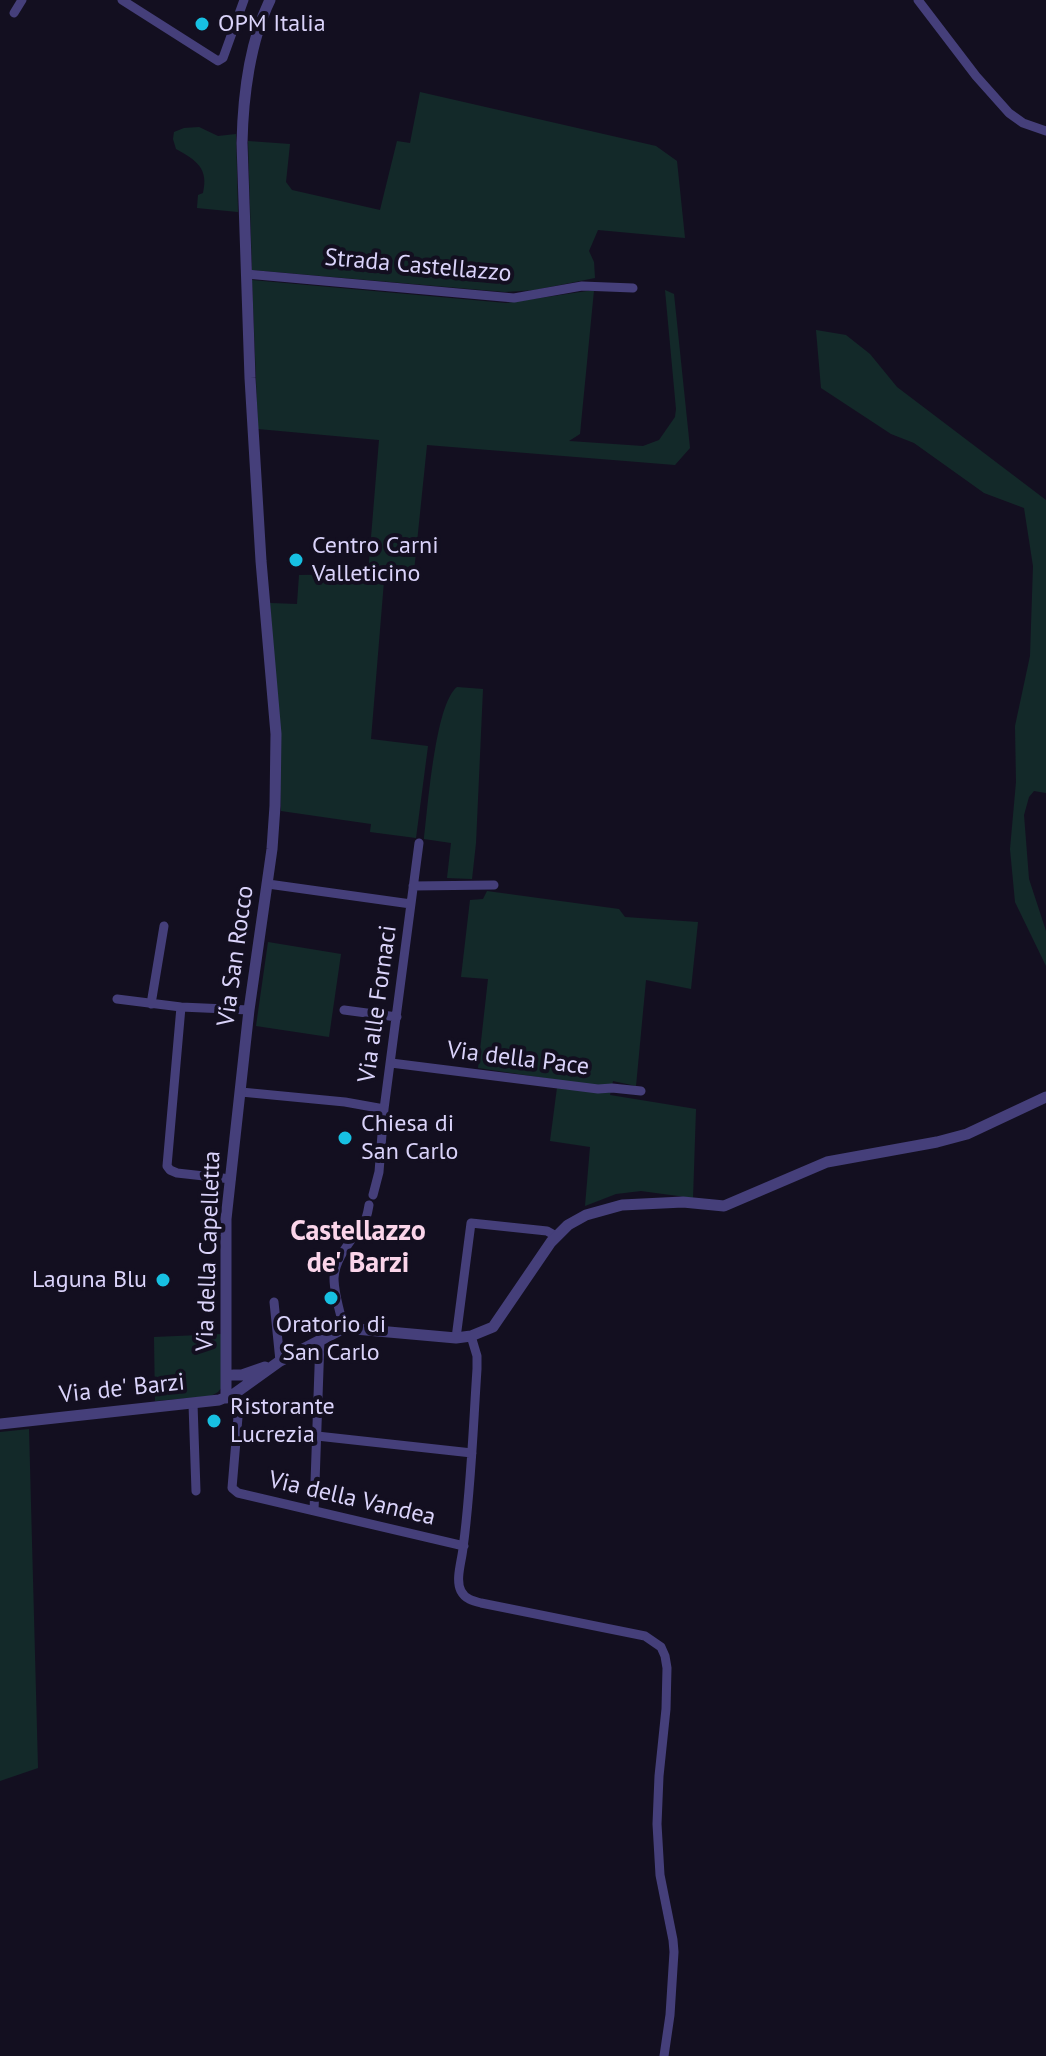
<!DOCTYPE html>
<html>
<head>
<meta charset="utf-8">
<style>
	body { margin:0 }
	canvas { display:block; background:#130f20 }
</style>
</head>
<body>
<canvas width="1046" height="2056"></canvas>
<script>
const c = document.querySelector('canvas').getContext('2d');
c.lineJoin = 'round';
function fillPath(path, color) { c.fillStyle = color; c.fill(path, 'evenodd'); }
function strokePath(path, color, width, dash) { c.strokeStyle = color; c.lineWidth = width; c.lineCap = dash ? 'butt' : 'round'; c.setLineDash(dash || []); c.stroke(path); }
function drawText(font, color, halo, rows, align = 'center') {
  c.font = font + ' "PT Sans",sans-serif'; c.lineWidth = 8; c.setLineDash([]); c.textBaseline = 'middle'; c.strokeStyle = halo; c.fillStyle = color; for (const [text, x, y, turn = 0] of rows) {
    c.save(); c.translate(x, y); c.rotate((+turn || 0) * Math.PI / 180); c.textAlign = isNaN(turn) ? turn : align; if (halo) c.strokeText(text, 0, 0); c.fillText(text, 0, 0); c.restore();
  }
}
const green = new Path2D(`
	M420,92L656,146L677,161L685,238L598,230L589,251L594,262L595,278L535,290L505,292L252,270L248,141L290,144L286,182L292,190L380,210L397,141L410,143Z
	M199,127L218,136L236,134L238,212L197,208L198,195L203,193C209,168 196,160 176,149L173,139L174,132L184,128Z
	M252,280L506,303L594,290L580,434L569,441L643,446L659,440L675,417L676,409L665,290L674,294L690,448L675,465L427,445L413,581H384L371,739L428,746L416,838L370,832L371,824L281,811L278,733L270,603L297,604L299,575L368,574L379,440L258,429Z
	M816,330L846,335L870,354L897,387L1046,500V793L1034,791L1029,797L1024,815L1029,879L1046,931V966L1015,902L1010,849L1016,782L1015,726L1030,656L1033,566L1024,508L984,493L914,443L891,434L821,388Z
	M457,687L483,689L476,843L472,879L447,878L451,843L424,839C428,808 435,704 457,687Z
	M487,891L619,909L625,917L698,922L691,989L646,980L636,1086L613,1081L610,1095L696,1109L693,1198L641,1191L616,1194L585,1206L590,1147L550,1141L558,1080L478,1068L488,979L461,977L470,900L483,899Z
	M268,942L341,954L329,1037L256,1026Z
	M223,1334L222,1387L218,1392L211,1396L155,1401L154,1337Z
	M29,1429L38,1768L0,1781V1432Z`);
const minor = new Path2D(`
	M122,0L218,61L223,58L244,0
	M918,0L976,76L1009,113L1023,123L1046,131
	M14,13L22,0
	M246,274L514,298L582,286L633,288
	M268,884L411,904
	M413,886L494,885
	M117,999L181,1007L249,1010
	M151,1004L164,926
	M181,1007L167,1166L170,1170L177,1173L231,1179
	M344,1010L397,1017
	M391,1063L598,1089L612,1088L641,1091
	M241,1092L345,1102L384,1109
	M373,1195L379,1172L384,1109L419,843
	M274,1302L280,1361
	M344,1328C340,1312 334,1294 334,1278C335,1257 353,1239 363,1223C367,1219 368,1211 369,1205
	M471,1336L477,1356V1369C473,1429 471,1489 463,1548C462,1560 455,1580 461,1591C465,1599 473,1601 481,1603L645,1636L661,1647L665,1656L667,1668L666,1709L659,1776L657,1824L660,1875L673,1940L674,1952L670,2015L664,2056
	M456,1338L471,1223L547,1231L556,1236
	M234,1394L239,1405L232,1488L238,1493L464,1546
	M193,1404L196,1491
	M317,1436L472,1453
	M314,1511L320,1340`);
const tertiary = new Path2D(`
	M233,1375H242L265,1367
	M226,1398V1219L249,1010L272,849L275,806L276,734L261,561L250,378L242,143C243,97 250,41 270,0
	M0,1424L219,1400L234,1394L280,1361L344,1328L456,1338L471,1336L493,1327L551,1242L568,1225L586,1215L622,1205L683,1202L724,1206L827,1162L937,1142L967,1134L1046,1097`);
const markers = [
	[202,24,8,"#17c0e2"],
	[296,560,8,"#17c0e2"],
	[345,1138,8,"#17c0e2"],
	[163,1280,8,"#17c0e2"],
	[331,1298,8,"#17c0e2"],
	[214,1421,8,"#17c0e2"]
];
const poiNames = [
	["OPM Italia",218,24],
	["Centro Carni",312,546],
	["Valleticino",312,574],
	["Chiesa di",361,1124],
	["San Carlo",361,1152],
	["Laguna Blu",147,1280,"right"],
	["Oratorio di",331,1325,"center"],
	["San Carlo",331,1353,"center"],
	["Ristorante",230,1407],
	["Lucrezia",230,1435]
];
const streetNames = [
	["Strada Castellazzo",418,266,5],
	["Via San Rocco",236,956,-82],
	["Via alle Fornaci",378,1004,-82],
	["Via della Pace",518,1059,7],
	["Via della Capelletta",209,1251,-88],
	["Via de' Barzi",122,1389,-6],
	["Via della Vandea",352,1499,13]
];
const quarterNames = [
	["Castellazzo",358,1232],
	["de' Barzi",358,1264]
];
fillPath(green, '#132929');
strokePath(minor, '#453f7a', 9);
strokePath(tertiary, '#453f7a', 11);
for (const [x, y, r, color] of markers) { const dot = new Path2D(); dot.arc(x, y, r, 0, 2 * Math.PI); c.fillStyle = color; c.fill(dot); strokePath(dot, '#130f20', 3); }
drawText('24px', '#dad3fa', '#130f20', poiNames, 'left');
drawText('24px', '#dad3fa', '#130f20', streetNames);
drawText('bold 28px', '#fbd5ea', '#130f20', quarterNames);
</script>
</body>
</html>
